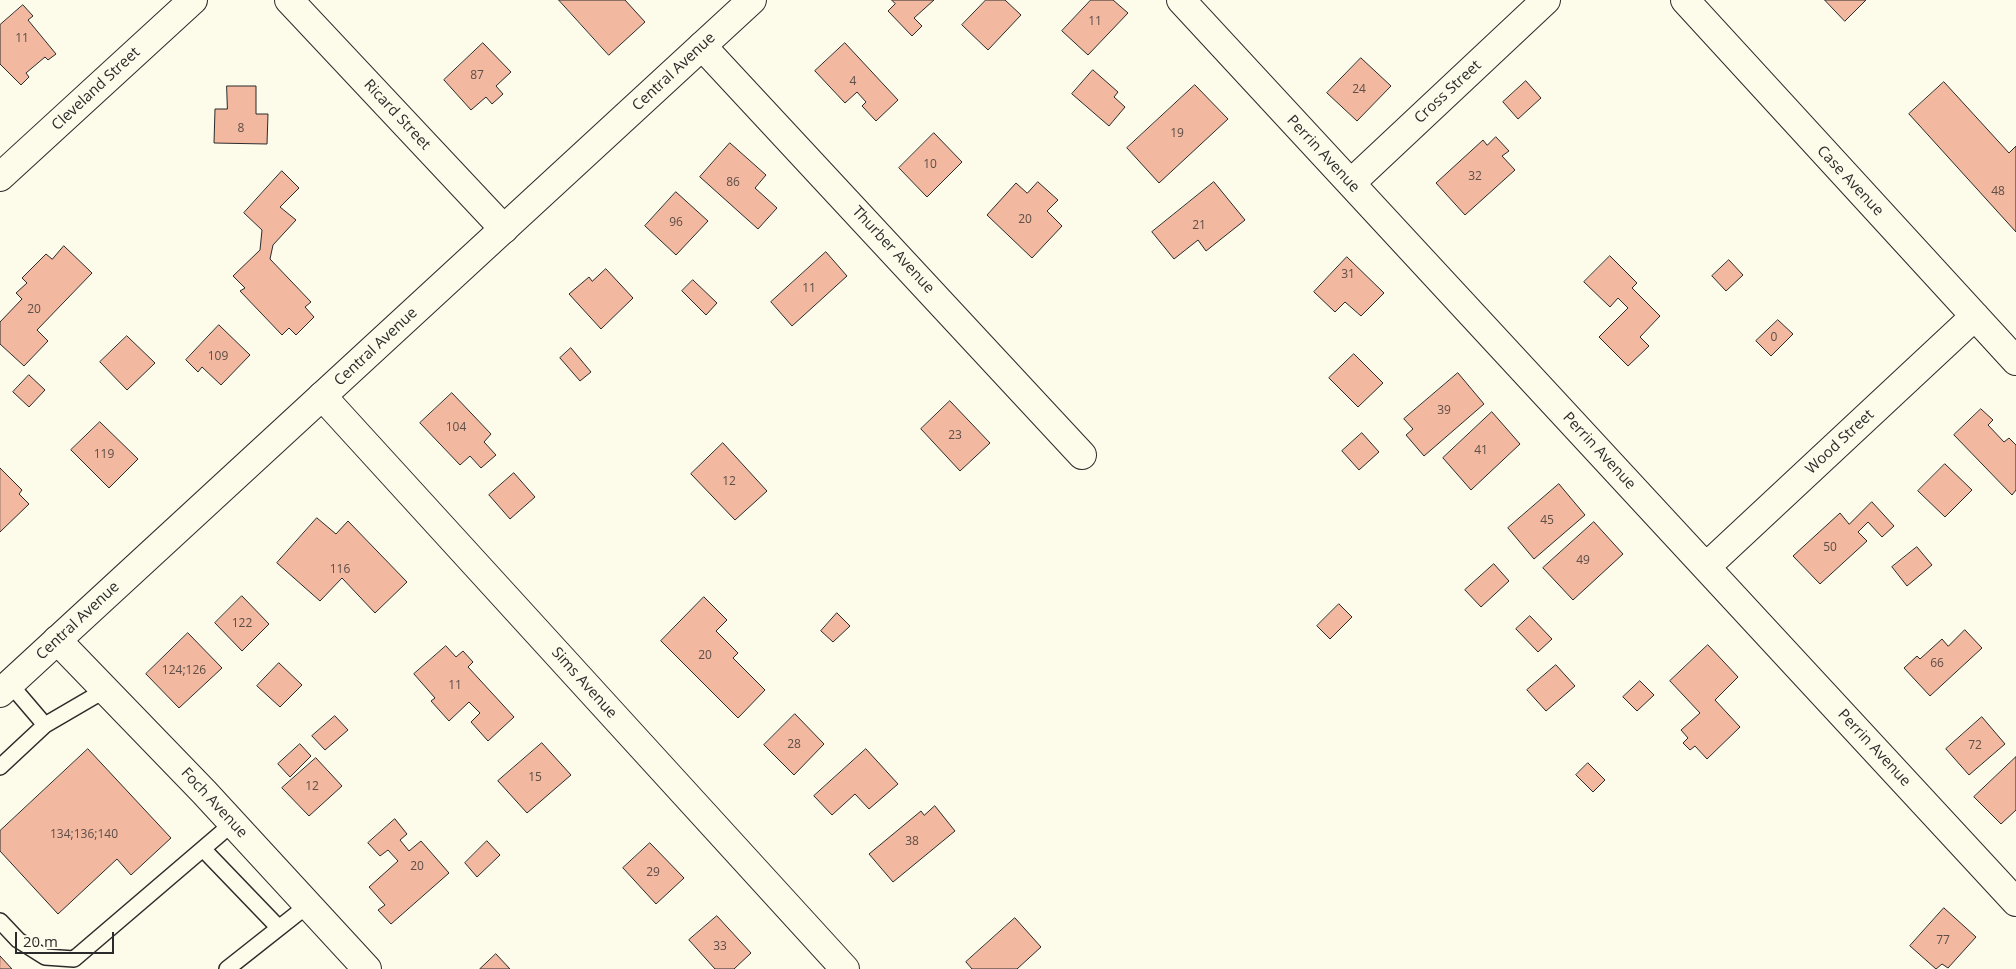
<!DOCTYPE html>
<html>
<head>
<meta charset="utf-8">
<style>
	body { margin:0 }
	#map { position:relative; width:2016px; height:969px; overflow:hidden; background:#fdfbea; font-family:"Open Sans",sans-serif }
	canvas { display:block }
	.scale { position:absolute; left:15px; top:932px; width:99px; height:22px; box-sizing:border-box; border:2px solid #2b2b2b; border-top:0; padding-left:6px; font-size:15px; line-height:18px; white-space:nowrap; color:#2b2b2b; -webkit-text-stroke:4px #fdfbea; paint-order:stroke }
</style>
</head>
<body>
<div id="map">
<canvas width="2016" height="969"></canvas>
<div class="scale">20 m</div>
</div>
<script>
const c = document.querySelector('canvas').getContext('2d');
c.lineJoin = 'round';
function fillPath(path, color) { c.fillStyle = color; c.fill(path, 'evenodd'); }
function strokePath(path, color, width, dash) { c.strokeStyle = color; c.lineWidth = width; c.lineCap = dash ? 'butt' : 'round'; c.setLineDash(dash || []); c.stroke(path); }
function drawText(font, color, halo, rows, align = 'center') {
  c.font = font + ' "Open Sans",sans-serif'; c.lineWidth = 4; c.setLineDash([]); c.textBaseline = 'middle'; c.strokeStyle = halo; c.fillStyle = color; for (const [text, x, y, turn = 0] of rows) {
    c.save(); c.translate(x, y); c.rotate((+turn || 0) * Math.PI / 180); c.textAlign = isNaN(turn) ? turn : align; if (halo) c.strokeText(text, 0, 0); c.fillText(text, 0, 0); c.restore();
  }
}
const building = new Path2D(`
	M559,0H625L645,22L609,55Z
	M892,0H934L914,18L922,26L912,36L888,11L895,4Z
	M986,0H1005L1021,15L988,50L962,25Z
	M1091,0H1113L1128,13L1088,55L1062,31Z
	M1825,0H1866L1845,21Z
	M23,5L33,16L28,20L56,54L48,60L45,57L26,73L29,77L21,85L0,64V25Z
	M483,43L511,72L496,86L503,94L492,104L486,97L471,110L444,80Z
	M845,43L898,100L876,121L862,106L866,102L857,92L845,103L815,71Z
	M1361,58L1391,86L1357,121L1327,93Z
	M1093,70L1118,92L1114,97L1125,107L1109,126L1072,94Z
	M1526,81L1541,98L1518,119L1503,102Z
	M1944,82L2009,153L2016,146V232L1909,114Z
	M1195,85L1228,119L1159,183L1127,148Z
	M227,86H256V114H268L267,144L214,143L215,109H227Z
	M934,133L962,162L927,197L899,168Z
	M1496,137L1509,151L1502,156L1515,170L1465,215L1436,183L1483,140L1487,145Z
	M730,143L766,175L755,188L777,208L758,229L700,177Z
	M282,171L299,188L280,207L296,220L273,245L270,259L311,302L305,307L314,317L296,335L289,328L282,335L240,291L245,288L233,276L260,250L262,230L244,213Z
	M1038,182L1058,200L1047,211L1062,226L1032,258L987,215L1016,183L1027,193Z
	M1214,182L1245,220L1206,251L1198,240L1174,259L1152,232Z
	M676,192L708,221L676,255L645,226Z
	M64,246L92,273L37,330L48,341L24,366L0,344V322L22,299L16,293L27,283L22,278L46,254L52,259Z
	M826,252L847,276L792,326L771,302Z
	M1610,256L1637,283L1632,288L1660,316L1640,337L1649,346L1628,366L1599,337L1628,308L1618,298L1610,307L1584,282Z
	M1347,257L1384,293L1361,316L1345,302L1335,312L1314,292Z
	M1729,260L1743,275L1726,291L1712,276Z
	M606,269L633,298L601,329L569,294L589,277L592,281Z
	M693,280L717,303L706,315L682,291Z
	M1778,320L1793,334L1771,356L1756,341Z
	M219,325L250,355L221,385L202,367L198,372L186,360Z
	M127,336L155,363L127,390L100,362Z
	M571,348L591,372L580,381L560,358Z
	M1354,354L1383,383L1358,407L1329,378Z
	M1458,373L1484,404L1424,456L1406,435L1413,429L1404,419Z
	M29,375L45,390L29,407L13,392Z
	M452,393L491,434L484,442L496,455L481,468L470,456L460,465L420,423Z
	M950,401L990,443L960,471L921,429Z
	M1981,409L1993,420L1988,425L2004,442L2009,438L2016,445V490L2012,495L1954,435Z
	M1492,412L1520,444L1471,490L1443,458Z
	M100,422L138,459L109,488L71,450Z
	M1362,433L1379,452L1359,470L1342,451Z
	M723,443L767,491L735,520L691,474Z
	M1945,464L1972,490L1945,517L1918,491Z
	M0,468L22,490L19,494L29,504L0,532Z
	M514,473L535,497L510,519L489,495Z
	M1559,484L1585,515L1534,559L1508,528Z
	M1872,502L1894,526L1882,537L1868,522L1858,532L1867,541L1820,584L1793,556L1840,513L1849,524Z
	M317,518L336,534L348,521L407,582L375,613L342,578L320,601L277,563Z
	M1594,522L1623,554L1573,600L1543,568Z
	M1917,547L1932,565L1907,586L1892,567Z
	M1494,564L1509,581L1481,607L1465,590Z
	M242,596L269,624L242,651L215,623Z
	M704,597L727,620L716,631L738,653L733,658L765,690L738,718L661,641Z
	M1339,604L1352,617L1330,639L1317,626Z
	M837,613L850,626L833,642L821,631Z
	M1530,616L1552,639L1538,652L1516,629Z
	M1965,630L1982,648L1930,696L1904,668L1917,656L1920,659L1942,639L1948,646Z
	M188,633L222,668L179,708L146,674Z
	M1708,645L1738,677L1715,700L1740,727L1707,759L1695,746L1690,750L1683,743L1688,738L1681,730L1700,713L1670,681Z
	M446,646L456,657L463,651L473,662L468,667L514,717L488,741L471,722L480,713L469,702L449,721L431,701L435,698L414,674Z
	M279,663L302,685L280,707L257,686Z
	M1556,665L1575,686L1546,711L1527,690Z
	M1640,681L1654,695L1637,711L1623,697Z
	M795,714L824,744L794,775L764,745Z
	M335,716L348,730L325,750L312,736Z
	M1982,717L2005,744L1969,775L1946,749Z
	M542,743L571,775L527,813L498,781Z
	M300,744L311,756L290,777L278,764Z
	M88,749L171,838L131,875L117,859L58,914L0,851V831Z
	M866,749L898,784L869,809L855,794L832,815L814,796Z
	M2016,757V810L2001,824L1974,797Z
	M316,758L342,786L309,816L282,788Z
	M1588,763L1605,780L1593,792L1576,775Z
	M935,806L955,831L893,882L869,854L921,811L924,815Z
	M395,819L407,834L400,840L409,851L421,841L449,873L391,924L378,910L385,905L369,887L398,861L388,850L380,856L368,843Z
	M487,841L500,855L477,877L465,863Z
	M650,843L684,878L656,904L623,868Z
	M1944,908L1976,937L1948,968L1942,964L1936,969L1910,946Z
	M717,916L751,953L734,969H715L689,940Z
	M1015,918L1041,947L1017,969H972L966,962Z
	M496,954L510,969H480Z
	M0,956L12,969H0Z`);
const lane = new Path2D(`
	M10,684L45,725
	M0,767L45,725L105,690
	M203,849L279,928
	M0,921L18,940L45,957L74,959L233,823
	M227,969L308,905`);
const street = new Path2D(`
	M289,0L504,229
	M1181,0L2016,902
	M1685,0L2016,361
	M702,46L1082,455
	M0,177L193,0
	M1351,183L1546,0
	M322,396L845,969
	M1706,567L1975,316
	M57,640L204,792L367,969`);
const secondary = new Path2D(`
	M0,693L752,0`);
const numberNames = [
	["11",1095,22],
	["11",22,39],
	["87",477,76],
	["4",853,82],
	["24",1359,90],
	["8",241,129],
	["19",1177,134],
	["10",930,165],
	["32",1475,177],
	["86",733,183],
	["48",1998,192],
	["20",1025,220],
	["96",676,223],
	["21",1199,226],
	["31",1348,275],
	["11",809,289],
	["20",34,310],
	["0",1774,338],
	["109",218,357],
	["39",1444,411],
	["104",456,428],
	["23",955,436],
	["41",1481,451],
	["119",104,455],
	["12",729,482],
	["45",1547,521],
	["50",1830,548],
	["49",1583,561],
	["116",340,570],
	["122",242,624],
	["20",705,656],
	["66",1937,664],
	["124;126",184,671],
	["11",455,686],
	["28",794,745],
	["72",1975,746],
	["15",535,778],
	["12",312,787],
	["134;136;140",84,835],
	["38",912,842],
	["20",417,867],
	["29",653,873],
	["77",1943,941],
	["33",720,947]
];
const streetNames = [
	["Central Avenue",674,72,-43],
	["Cleveland Street",96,89,-43],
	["Cross Street",1448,92,-43],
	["Ricard Street",397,115,47],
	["Perrin Avenue",1323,154,47],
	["Case Avenue",1850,181,47],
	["Thurber Avenue",893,250,47],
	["Central Avenue",376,347,-43],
	["Wood Street",1840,442,-43],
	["Perrin Avenue",1599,451,47],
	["Central Avenue",78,621,-43],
	["Sims Avenue",584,683,48],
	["Perrin Avenue",1874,748,47],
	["Foch Avenue",214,803,47]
];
fillPath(building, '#f2b8a0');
strokePath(building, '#2b2b2b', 1);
strokePath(lane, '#2b2b2b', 18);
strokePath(street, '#2b2b2b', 30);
strokePath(secondary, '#2b2b2b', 30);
strokePath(lane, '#fdfbea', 15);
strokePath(street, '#fdfbea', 28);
strokePath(secondary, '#fdfbea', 28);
drawText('12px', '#5d4e48', null, numberNames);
drawText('15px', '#2b2b2b', '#fdfbea', streetNames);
</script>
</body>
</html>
